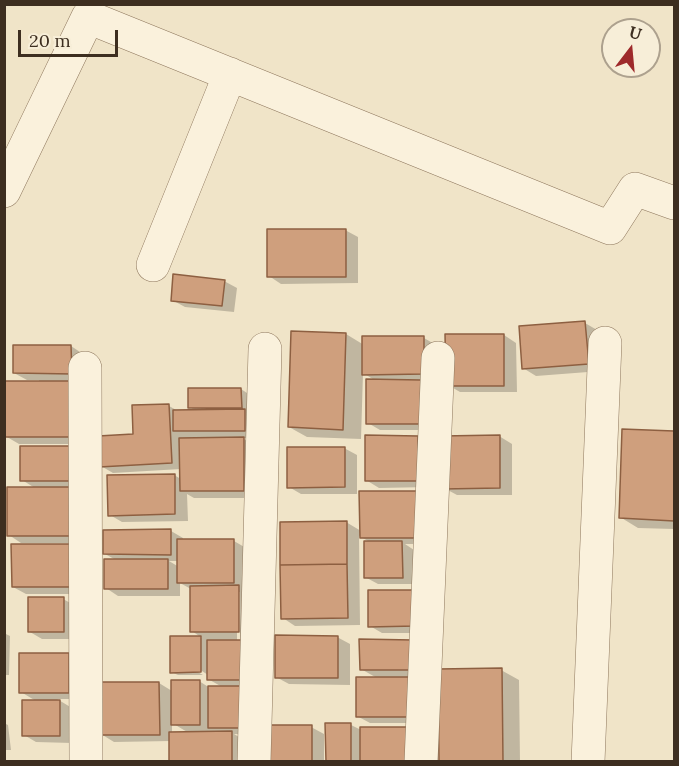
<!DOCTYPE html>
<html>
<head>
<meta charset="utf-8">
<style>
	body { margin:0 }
	#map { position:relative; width:679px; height:766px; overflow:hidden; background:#f0e4c8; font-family:Lora,serif }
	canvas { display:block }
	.frame { position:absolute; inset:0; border:6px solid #3d2e20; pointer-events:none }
	.north { position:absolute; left:601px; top:18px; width:60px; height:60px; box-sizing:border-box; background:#f7eed8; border:2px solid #ada18e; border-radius:50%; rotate:16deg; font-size:16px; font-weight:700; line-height:24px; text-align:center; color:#3d2e20 }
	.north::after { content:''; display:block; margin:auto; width:21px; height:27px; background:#9e2a2b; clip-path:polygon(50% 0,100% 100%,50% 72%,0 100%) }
	.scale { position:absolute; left:18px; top:30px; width:100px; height:27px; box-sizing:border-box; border:3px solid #3d2e20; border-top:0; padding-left:8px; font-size:18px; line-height:21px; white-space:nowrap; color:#3d2e20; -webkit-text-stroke:4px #f7eed8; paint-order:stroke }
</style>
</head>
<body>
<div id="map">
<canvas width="679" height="766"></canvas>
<div class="frame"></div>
<div class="north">U</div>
<div class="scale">20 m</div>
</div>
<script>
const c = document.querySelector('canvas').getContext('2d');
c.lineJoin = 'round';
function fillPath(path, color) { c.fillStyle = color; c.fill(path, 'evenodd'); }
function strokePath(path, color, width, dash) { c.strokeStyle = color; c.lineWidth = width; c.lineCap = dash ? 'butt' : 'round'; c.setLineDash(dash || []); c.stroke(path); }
const shadow = new Path2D(`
	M345,230L358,237V283L281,284L269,276Z
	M224,281L237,288L234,312L185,307L172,300Z
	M585,323L597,330L601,371L536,376L523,368Z
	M346,334L364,345L424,338L436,345L433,430H380L368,423L376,381L363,373L361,439L307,437L289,427Z
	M504,335L516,343L517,392H460L448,385Z
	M71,346L83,354L88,444H19L7,437L39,383V380H27L14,373Z
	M241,389L247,393V412L258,438H242L256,446V498H194L187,494L188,521L122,522L110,515L174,475L181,479V469L113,473L101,466L169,406L178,411H196L190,407Z
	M623,431L674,432V529L638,528L620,517Z
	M499,436L512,444V495H457L444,488Z
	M417,437L430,444V487L379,488L366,480Z
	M70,448L88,543H21L9,535L35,488L22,480Z
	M344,448L357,455V494H301L289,487Z
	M420,492L433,544H405L414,550L415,584H378L365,577L370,542L359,536L360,625L295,626L283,618L346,522L361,531Z
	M171,531L183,538V541H234L246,548L258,734H234L244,740V762H171V741L114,742L101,734L159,683L172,691L199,681L210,688H224L208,679V675L196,667L194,670L203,675H178L171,672V638H202L192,631L191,589L180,583V596H118L106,588L116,560L105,554ZM169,561H179V567ZM237,592H240V640H237ZM172,723L189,733H172Z
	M13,546L86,594H26L13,587Z
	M369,591L428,633H382L370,626Z
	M63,599L76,606V639H42L30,632Z
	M4,633L10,636L9,675H4Z
	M337,637L350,644V685L289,684L276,677Z
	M361,641L425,676H408L424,686V723H370L357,716L377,678L361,669Z
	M69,655L81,662V699H57L72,708V743L36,742L24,735L36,701L21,692Z
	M501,670L519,680L520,762H442Z
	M4,723L8,725L11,750H4Z
	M327,725H351L426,762H327Z
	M311,727L324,734V762H270Z`);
const building = new Path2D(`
	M267,229H346V277H267Z
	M173,274L225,280L222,306L171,301Z
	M585,321L589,364L522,369L519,326Z
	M291,331L346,333L343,430L288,427Z
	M445,334H504V386H446Z
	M362,336H424V374L362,375Z
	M13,345H71L72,374L13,373Z
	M366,379L421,380V424H366Z
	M5,381H75V437H5Z
	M188,388H241L242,408H188Z
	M169,404L172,463L99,467L98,436L133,434L132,405Z
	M245,409V431H173V410Z
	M622,429L674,431V521L619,518Z
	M365,435L418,436V481H365Z
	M500,435V488L443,489L442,436Z
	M244,437V491H180L179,438Z
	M20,446H70V481H20Z
	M287,447H345V487L287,488Z
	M175,474V514L108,516L107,475Z
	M7,487H76V536H7Z
	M359,491H420L421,538H360Z
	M347,521V564L280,565V522Z
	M171,529V555L103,554V530Z
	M177,539H234V583H177Z
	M364,541H402L403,578H364Z
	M11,544H73V587H12Z
	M104,559H168V589H104Z
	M347,564L348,618L281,619L280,565Z
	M239,585V632H190V586Z
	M368,590H416V626L368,627Z
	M28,597H64V632H28Z
	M275,635L338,636V678H275Z
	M170,636H201V672L170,673Z
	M359,639L413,640V670H360Z
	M207,640H252V680H207Z
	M19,653H69V693H19Z
	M502,668L503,761L439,762L438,669Z
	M356,677H412V717H356Z
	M171,680H200V725H171Z
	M100,682H159L160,735H100Z
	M208,686H245L246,728H208Z
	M22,700H60V736H22Z
	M325,723H351V762H326Z
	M268,725H312V762H269Z
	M360,727H414V762H360Z
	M232,731V762H169V732Z`);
const minor = new Path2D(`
	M4,191L88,17L610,228L635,189L674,203
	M153,265L230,74
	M85,368L86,762
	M254,762L265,349
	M421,762L438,358
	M588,762L605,343`);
fillPath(shadow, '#0003');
fillPath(building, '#cf9f7d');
strokePath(building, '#8d5f41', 1.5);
strokePath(minor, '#8d765c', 34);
strokePath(minor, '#faf1dc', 33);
</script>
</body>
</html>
